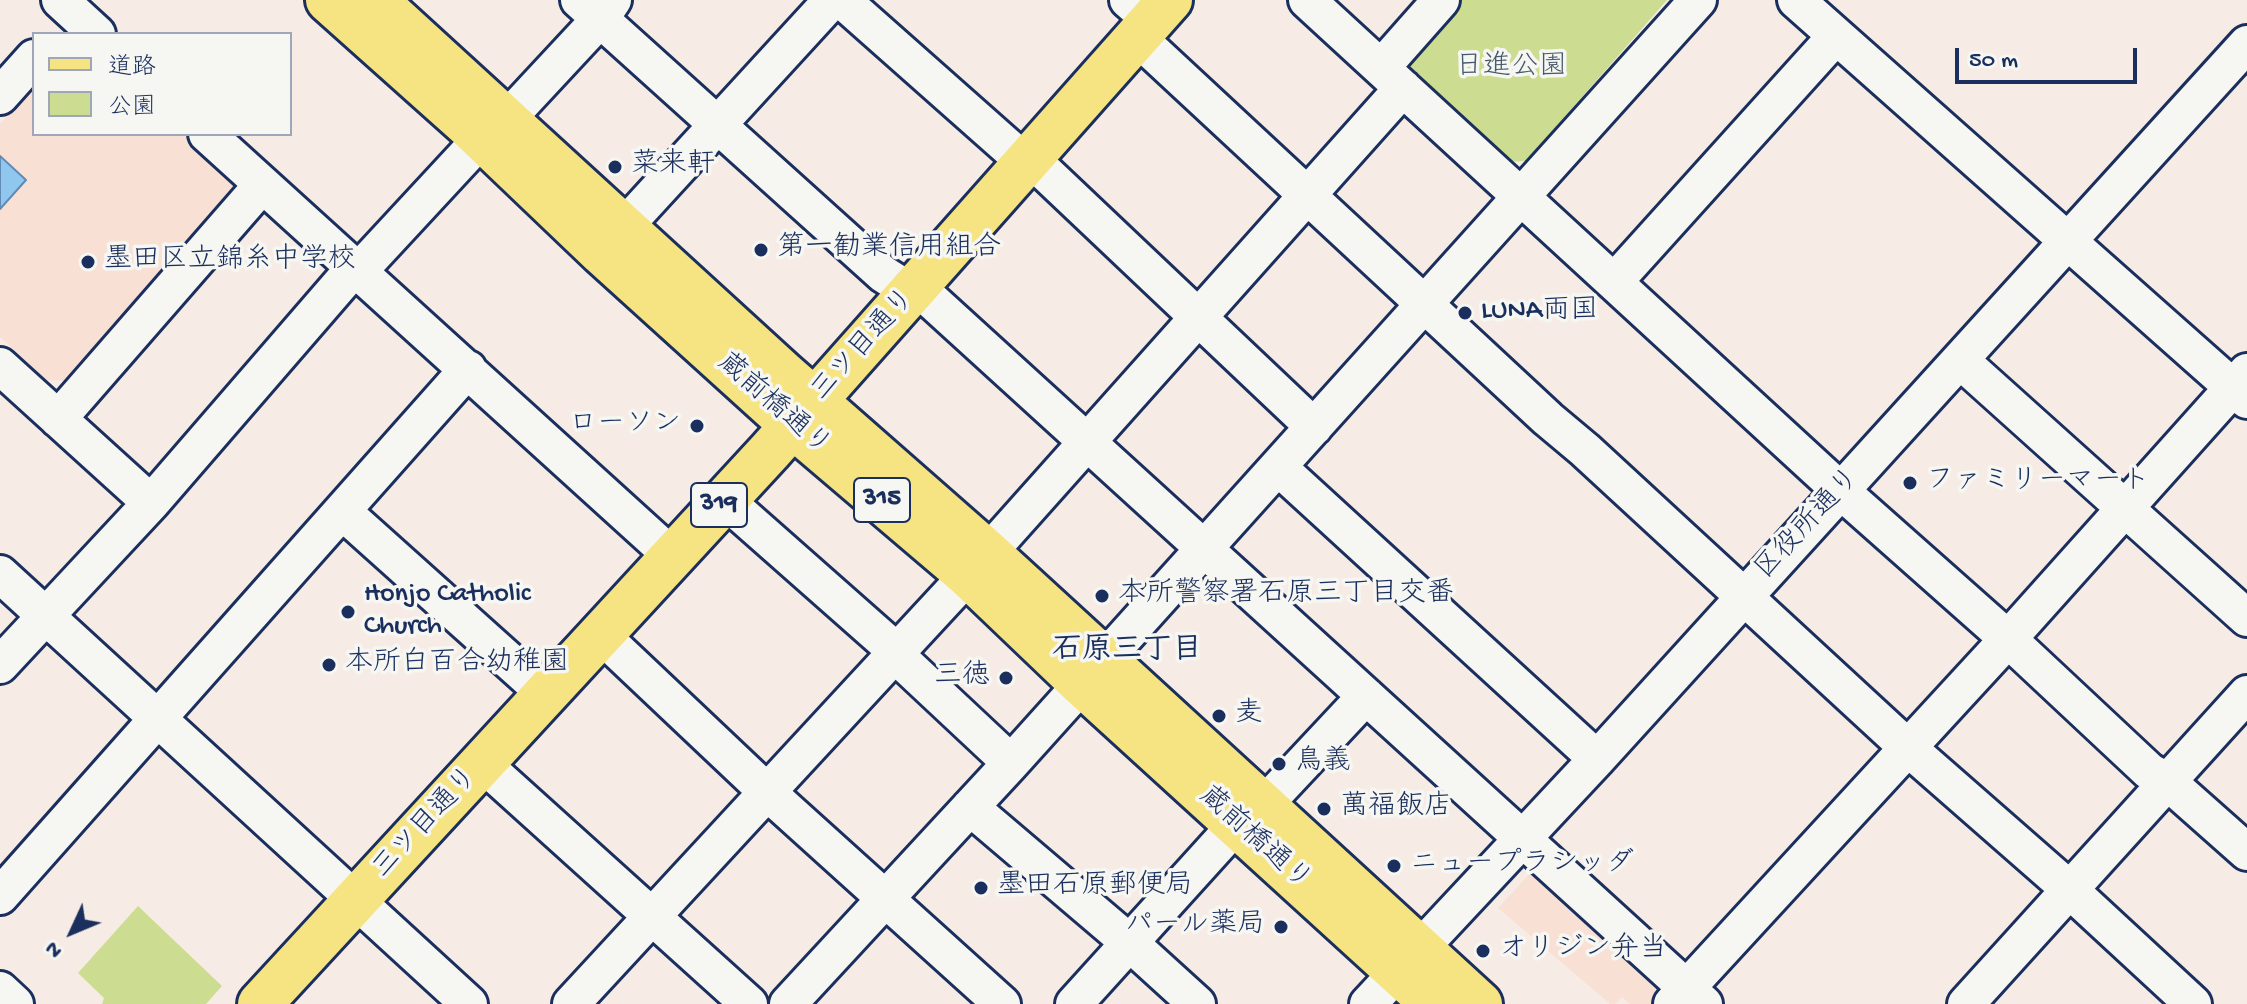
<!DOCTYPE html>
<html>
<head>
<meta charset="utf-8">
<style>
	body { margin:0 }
	#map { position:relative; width:2247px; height:1004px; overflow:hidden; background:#f7ece5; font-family:"Gochi Hand","Klee One",sans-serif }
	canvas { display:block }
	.legend { position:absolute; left:32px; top:32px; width:260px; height:104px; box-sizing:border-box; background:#f6f6f2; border:2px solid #9ea6b7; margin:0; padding:10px 14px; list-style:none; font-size:24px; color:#1b2f5e }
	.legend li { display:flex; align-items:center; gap:16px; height:40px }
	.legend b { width:40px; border:2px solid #9ea6b7 }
	.north { position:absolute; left:32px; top:892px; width:80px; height:80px; -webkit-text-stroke:6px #f6f6f2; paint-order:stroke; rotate:226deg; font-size:22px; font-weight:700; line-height:32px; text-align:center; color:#1b2f5e }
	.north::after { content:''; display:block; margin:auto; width:28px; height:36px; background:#1b2f5e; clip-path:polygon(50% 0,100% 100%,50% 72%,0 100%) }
	.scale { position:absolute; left:1955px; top:48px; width:182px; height:36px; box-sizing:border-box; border:4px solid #1b2f5e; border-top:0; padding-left:10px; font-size:24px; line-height:28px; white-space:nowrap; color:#1b2f5e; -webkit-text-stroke:6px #f6f6f2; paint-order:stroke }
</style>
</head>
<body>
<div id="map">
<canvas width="2247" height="1004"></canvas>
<ul class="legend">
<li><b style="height:10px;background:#f6e381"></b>道路</li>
<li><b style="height:22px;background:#ccdd91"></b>公園</li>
</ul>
<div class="north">N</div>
<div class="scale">50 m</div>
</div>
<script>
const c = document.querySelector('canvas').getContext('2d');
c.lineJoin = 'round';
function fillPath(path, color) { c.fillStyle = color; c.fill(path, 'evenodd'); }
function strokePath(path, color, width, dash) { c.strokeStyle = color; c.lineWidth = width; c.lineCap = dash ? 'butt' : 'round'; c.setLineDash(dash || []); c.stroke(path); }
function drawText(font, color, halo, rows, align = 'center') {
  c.font = font + ' "Gochi Hand","Klee One",sans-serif'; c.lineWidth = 7; c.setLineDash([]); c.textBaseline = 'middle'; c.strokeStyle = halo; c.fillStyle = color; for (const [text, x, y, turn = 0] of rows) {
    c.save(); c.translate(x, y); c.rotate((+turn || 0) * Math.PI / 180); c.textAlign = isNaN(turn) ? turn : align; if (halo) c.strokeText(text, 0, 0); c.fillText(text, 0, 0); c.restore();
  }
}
const built = new Path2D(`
	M34,87V134H188L245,186L69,381L47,380L0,337V124Z
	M1536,867L1671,986L1655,1004H1630L1622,997L1615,1004H1610L1498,908Z`);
const green = new Path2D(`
	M1456,0H1667L1526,161L1508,162L1399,64Z
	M138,906L222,986L206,1004H102L104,998L78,973Z`);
const water = new Path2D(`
	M0,156L26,180L0,209Z`);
const minor = new Path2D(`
	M60,0L97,34
	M579,0L883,274L913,293
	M842,0L1026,163
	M1128,0L1152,21
	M1307,0L1841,491L2008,639L2149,771L2168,782L2247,852
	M1796,0L2247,400
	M1138,38L1548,419L1585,450L1907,747L2060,881L2193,1004
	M1381,68L1441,0
	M0,96L34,58
	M207,134L672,556
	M1030,158L1314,427
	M623,228L832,0
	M1614,282L1836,36
	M918,288L1704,1004
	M1961,361L2247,618
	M0,366L151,503
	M58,419L262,185
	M1278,467L1597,759
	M725,500L896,651L901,660L1011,763
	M342,511L546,694
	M988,553L1403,88
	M0,574L469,1004
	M600,634L766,791L1002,1004
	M0,665L151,503L343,281L368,261L482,138L507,119L600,19L613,0
	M483,764L749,1004
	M1264,805L1366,696
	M970,807L1131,944L1197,1004
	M0,896L468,369
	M0,990L15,1004
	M571,1004L968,575
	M788,1004L1011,763L1698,0
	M1074,1004L1236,825
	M1368,1004L1597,759L2247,44
	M1672,1004L2008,639L2247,372
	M1966,1004L2247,694`);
const major = new Path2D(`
	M328,0L468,125L602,253L793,426L968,575L1082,684L1433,1004
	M375,0L783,373L988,553L1480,1004
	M260,1004L770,451L1170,0`);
const markers = [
	[615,167,8,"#1b2f5e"],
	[761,250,8,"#1b2f5e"],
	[88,262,8,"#1b2f5e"],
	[1465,313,8,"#1b2f5e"],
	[697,426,8,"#1b2f5e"],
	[1910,483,8,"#1b2f5e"],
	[1102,596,8,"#1b2f5e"],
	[348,612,8,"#1b2f5e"],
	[329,665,8,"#1b2f5e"],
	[1006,678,8,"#1b2f5e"],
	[1219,716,8,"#1b2f5e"],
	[1279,764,8,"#1b2f5e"],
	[1324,809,8,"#1b2f5e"],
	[1394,866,8,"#1b2f5e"],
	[981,888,8,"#1b2f5e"],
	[1281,927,8,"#1b2f5e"],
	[1483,951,8,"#1b2f5e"]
];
const shields = [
	[882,500,56],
	[719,505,56]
];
const shieldNames = [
	["315",882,500],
	["319",719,505]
];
const parkNames = [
	["日進公園",1511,69]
];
const poiNames = [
	["菜来軒",631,167],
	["第一勧業信用組合",777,250],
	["墨田区立錦糸中学校",104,262],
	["LUNA両国",1481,313],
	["ローソン",681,426,"right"],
	["ファミリーマート",1926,483],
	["Honjo Catholic",364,596],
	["Church",364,628],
	["本所警察署石原三丁目交番",1118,596],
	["本所白百合幼稚園",345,665],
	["三徳",990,678,"right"],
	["麦",1235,716],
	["鳥義",1295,764],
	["萬福飯店",1340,809],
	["ニュープラシッダ",1410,866],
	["墨田石原郵便局",997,888],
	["パール薬局",1265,927,"right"],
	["オリジン弁当",1499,951]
];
const streetNames = [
	["三ツ目通り",865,346,-48],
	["蔵前橋通り",773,406,41],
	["区役所通り",1809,525,-47],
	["三ツ目通り",427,824,-47],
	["蔵前橋通り",1254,840,42]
];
const neighbourhoodNames = [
	["石原三丁目",1127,652]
];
fillPath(built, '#f8e0d5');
fillPath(green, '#ccdd91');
fillPath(water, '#8fc7ee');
strokePath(water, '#618ab4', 2);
strokePath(minor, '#1b2f5e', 42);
strokePath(major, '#1b2f5e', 50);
strokePath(minor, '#f6f6f2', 36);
strokePath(major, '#f6e381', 44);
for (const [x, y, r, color] of markers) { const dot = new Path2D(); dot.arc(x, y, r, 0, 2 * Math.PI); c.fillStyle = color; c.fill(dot); strokePath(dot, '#f6f6f2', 3); }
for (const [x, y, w] of shields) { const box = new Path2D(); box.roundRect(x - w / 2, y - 22, w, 44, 6); c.fillStyle = '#f6f6f2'; c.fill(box); strokePath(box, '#1b2f5e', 2); }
drawText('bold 26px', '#1b2f5e', null, shieldNames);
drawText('28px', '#475a6b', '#f6f6f2', parkNames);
drawText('28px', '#1b2f5e', '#f6f6f2', poiNames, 'left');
drawText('28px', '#1b2f5e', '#f6f6f2', streetNames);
drawText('bold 30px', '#1b2f5e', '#f6f6f2', neighbourhoodNames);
</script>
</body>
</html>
